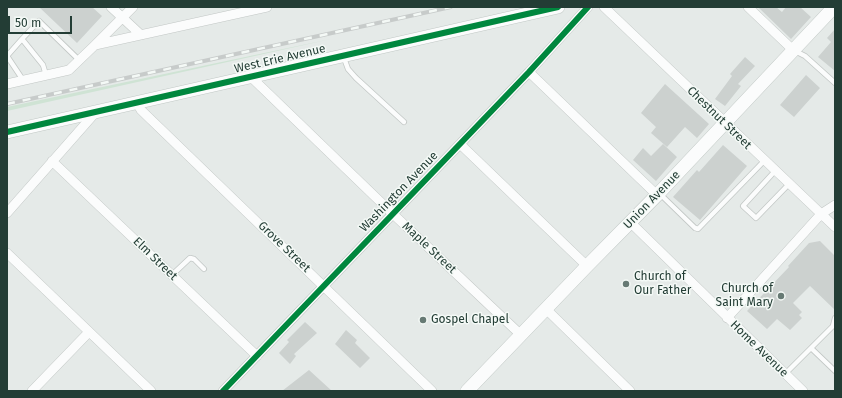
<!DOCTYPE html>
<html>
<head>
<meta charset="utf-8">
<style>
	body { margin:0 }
	#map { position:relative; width:842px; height:398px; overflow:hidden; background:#e5eae8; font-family:"Fira Sans",sans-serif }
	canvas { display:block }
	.frame { position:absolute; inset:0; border:8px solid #233d35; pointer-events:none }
	.scale { position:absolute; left:8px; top:16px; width:64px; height:18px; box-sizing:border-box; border:2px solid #233d35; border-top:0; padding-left:5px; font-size:12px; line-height:14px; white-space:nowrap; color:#233d35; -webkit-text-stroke:3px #f4f9f6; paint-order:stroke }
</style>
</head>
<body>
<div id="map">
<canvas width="842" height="398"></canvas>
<div class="frame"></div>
<div class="scale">50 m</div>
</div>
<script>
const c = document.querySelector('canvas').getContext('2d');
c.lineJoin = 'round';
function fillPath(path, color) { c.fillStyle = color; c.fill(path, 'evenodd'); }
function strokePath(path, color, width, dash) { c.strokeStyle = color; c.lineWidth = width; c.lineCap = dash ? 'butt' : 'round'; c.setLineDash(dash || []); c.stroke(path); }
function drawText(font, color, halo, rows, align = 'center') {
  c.font = font + ' "Fira Sans",sans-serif'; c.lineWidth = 3; c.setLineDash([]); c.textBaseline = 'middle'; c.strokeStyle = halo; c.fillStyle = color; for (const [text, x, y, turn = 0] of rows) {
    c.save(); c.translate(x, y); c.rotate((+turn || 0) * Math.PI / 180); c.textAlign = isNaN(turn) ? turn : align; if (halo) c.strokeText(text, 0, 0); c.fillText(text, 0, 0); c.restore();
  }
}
const green = new Path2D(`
	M331,39L7,111V107Z`);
const building = new Path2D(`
	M39,7H92L102,16L77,43Z
	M758,7H776L782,12L786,7H800L811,17L791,39Z
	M835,29V71L818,57L831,42L827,38Z
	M745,57L755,66L738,84L741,86L725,106L715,99L732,76L730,74Z
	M806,75L820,88L794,117L780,105Z
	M665,84L709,124L697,138L685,127L667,147L651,133L656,127L641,113Z
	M663,144L677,157L656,181L633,160L643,148L651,156Z
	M723,145L747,166L700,220L673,197L697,170L699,172Z
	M820,241L835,256V310L810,286L793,303L802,312L799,315L802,318L790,330L777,319L767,329L747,311L789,267L788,266L809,243Z
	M305,322L317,333L294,354L296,356L290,364L279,353L289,342L287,340Z
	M346,330L357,340L355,343L370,358L360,368L335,344Z
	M309,370L332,391H282Z`);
const lane = new Path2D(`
	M22,39L7,56L23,80
	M795,51L805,56L835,83
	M344,58L348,69L356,78L404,122
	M46,75L43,65L22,39L39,21L79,60
	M775,171L743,206L756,218L789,184
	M659,193L695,228L698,229L764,161
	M172,275L190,258L194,259L204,269
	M811,348L835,371
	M785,374L833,326L835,318`);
const street = new Path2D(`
	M111,7L141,35
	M604,7L835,227
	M748,7L793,50
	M95,45L133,7
	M529,72L657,195
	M251,77L393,214L521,335
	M7,84L69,70L95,45L267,7
	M137,103L141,110L432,391
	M460,144L587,266
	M52,161L257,356
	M7,213L95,113
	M630,222L803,391
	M7,253L151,391
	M546,309L630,391
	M727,318L821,214L835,205
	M32,391L89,332
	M223,391L529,72L588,7`);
const secondary = new Path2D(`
	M7,132L558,7
	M467,391L587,266L659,193L834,7`);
const rail = new Path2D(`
	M7,104L451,7`);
const cycleway = new Path2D(`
	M7,132L558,7
	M223,391L529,72L588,7`);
const markers = [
	[626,284,4,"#677a74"],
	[781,296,4,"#677a74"],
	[423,320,4,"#677a74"]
];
const streetNames = [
	["West Erie Avenue",280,59,-13],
	["Chestnut Street",719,118,44],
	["Washington Avenue",399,192,-46],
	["Union Avenue",652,200,-46],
	["Grove Street",284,247,44],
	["Maple Street",429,248,43],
	["Elm Street",155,259,44],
	["Home Avenue",759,349,44]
];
const poiNames = [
	["Church of",634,277],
	["Our Father",634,291],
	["Church of",773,289,"right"],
	["Saint Mary",773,303,"right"],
	["Gospel Chapel",431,320]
];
fillPath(green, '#cfe3d4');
fillPath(building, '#ccd1cf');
strokePath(lane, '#c2c7c5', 6);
strokePath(street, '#c2c7c5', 10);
strokePath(secondary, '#c1c8c5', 14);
strokePath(lane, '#fbfcfc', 4.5);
strokePath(street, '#fbfcfc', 9);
strokePath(secondary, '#fbfcfc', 13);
strokePath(rail, '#c7cbca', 4);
strokePath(rail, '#f4f9f6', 2.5, [8]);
strokePath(cycleway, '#00873e', 6);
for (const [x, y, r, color] of markers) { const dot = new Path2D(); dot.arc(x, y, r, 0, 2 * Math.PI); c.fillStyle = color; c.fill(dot); strokePath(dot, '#f4f9f6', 1.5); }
drawText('12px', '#233d35', '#f4f9f6', streetNames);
drawText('12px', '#233d35', '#f4f9f6', poiNames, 'left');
</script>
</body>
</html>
